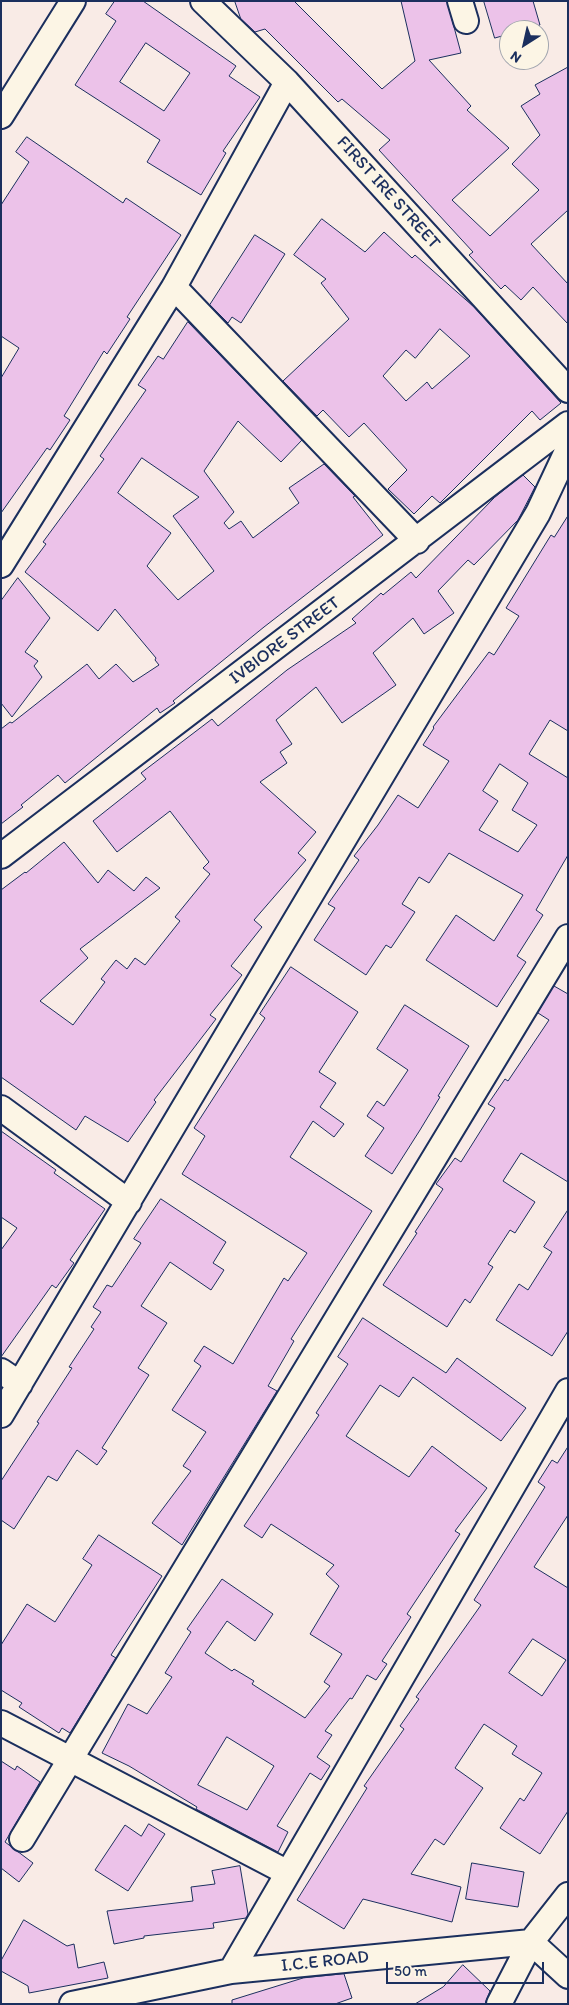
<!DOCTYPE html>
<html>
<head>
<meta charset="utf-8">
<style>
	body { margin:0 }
	#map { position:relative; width:569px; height:2005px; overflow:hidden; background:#f9ebe6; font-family:Itim,sans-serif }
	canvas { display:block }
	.frame { position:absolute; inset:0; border:2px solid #1b2f5e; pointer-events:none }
	.north { position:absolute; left:499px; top:20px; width:50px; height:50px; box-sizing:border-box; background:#fcf5e5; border:1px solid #a2a6af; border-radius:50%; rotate:215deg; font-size:14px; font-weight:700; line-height:20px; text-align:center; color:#1b2f5e }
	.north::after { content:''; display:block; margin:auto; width:18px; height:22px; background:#1b2f5e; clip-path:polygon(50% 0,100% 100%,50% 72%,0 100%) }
	.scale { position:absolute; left:386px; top:1962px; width:158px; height:22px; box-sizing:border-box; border:2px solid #1b2f5e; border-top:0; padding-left:6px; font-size:15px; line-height:18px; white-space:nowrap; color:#1b2f5e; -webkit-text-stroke:4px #fcf5e5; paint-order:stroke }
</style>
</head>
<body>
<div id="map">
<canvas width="569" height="2005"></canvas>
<div class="frame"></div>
<div class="north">N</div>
<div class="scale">50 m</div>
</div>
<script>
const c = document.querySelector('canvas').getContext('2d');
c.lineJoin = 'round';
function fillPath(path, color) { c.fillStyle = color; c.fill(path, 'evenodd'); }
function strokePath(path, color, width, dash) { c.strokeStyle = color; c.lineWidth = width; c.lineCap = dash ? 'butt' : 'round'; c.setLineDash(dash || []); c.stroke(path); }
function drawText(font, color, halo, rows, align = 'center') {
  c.font = font + ' Itim,sans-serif'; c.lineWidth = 4; c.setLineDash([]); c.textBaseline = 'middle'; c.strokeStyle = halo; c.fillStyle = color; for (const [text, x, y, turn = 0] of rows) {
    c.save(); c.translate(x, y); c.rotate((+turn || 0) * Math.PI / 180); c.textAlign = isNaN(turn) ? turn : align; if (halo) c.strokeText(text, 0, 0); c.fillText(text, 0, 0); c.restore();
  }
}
const building = new Path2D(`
	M115,1H143L236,66L229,76L260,97L223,151L226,153L201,195L147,162L160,140L75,85L116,21L106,14ZM146,43L190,73L164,111L120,82Z
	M235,1H294L382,89L415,61L401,1H447L461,53L429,60L471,106L467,110L509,148L452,200L490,236L539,190L512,164L540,135L521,106L540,94L535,85L568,67V210L531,244L568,284V324L533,287L521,300L505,285L501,289L469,255L473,252L379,150L390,140L342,99L338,102L265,29L255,32L241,19Z
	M484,1H533L540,25L523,30H509V34L495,38Z
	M27,137L123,203L126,198L181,235L127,317L130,319L107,354L104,351L64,416L70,420L50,450L47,448L1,513V378L19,348L1,336V205L29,162L16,152Z
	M322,219L365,252L384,232L412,258L415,255L474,307L561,403L540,420L532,411L440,503L432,496L414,514L388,489L407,470L364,423L349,437L323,410L317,416L283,381L349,319L321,283L326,279L294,255ZM440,329L470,356L432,389L427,382L406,401L383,376L406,350L415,358Z
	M255,235L285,254L241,323L232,317L228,323L210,305Z
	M188,322L302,440L281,462L238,421L204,471L234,512L224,523L229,529L241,521L253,538L299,503L289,488L324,464L355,496L353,497L383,535L264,627L173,701L175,703L160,713L157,708L65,783L58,775L21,805L23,807L1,824V729L10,722L12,723L87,664L99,679L116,664L133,682L159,665L155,660L156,658L115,609L98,631L25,572L46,544L43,542L104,459L100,456L146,390L138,385L158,356L163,359ZM142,458L199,497L173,516L214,571L178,600L147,566L171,533L118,493Z
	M523,475L535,487L518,520L474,565L468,560L438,591L454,613L424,634L413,618L373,653L396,685L342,723L316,687L276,720L292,744L280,752L287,763L260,782L316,832L298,853L306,860L254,920L262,927L231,966L242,975L210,1015L216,1019L154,1100L156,1102L128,1142L85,1116L76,1130L1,1077V890L25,872L26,873L64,842L98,883L108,870L134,891L146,877L160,888L80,949L88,958L40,1001L73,1025L105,982L101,979L116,960L127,969L135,958L145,965L180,921L175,917L210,874L203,868L209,862L170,811L117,852L93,821L146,779L141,773L212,719L218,726L287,670L356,623L352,619L381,593L383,595L411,572L416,578L494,498Z
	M568,516V731L550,720L529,754L568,778V855L536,910L543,915L517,956L526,962L497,1007L426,960L456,915L494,941L523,895L449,853L429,883L419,877L402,904L415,912L391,948L386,945L366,975L314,940L335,908L328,904L359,860L354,856L378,825L398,795L418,808L449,761L423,745L434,728L433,727L489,652L494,655L519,616L506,608L551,535L554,537ZM500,764L528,783L512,810L537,825L518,852L479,830L498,801L483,791Z
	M18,578L50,618L25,652L38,661L34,666L42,677L12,717L1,703V601Z
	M291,967L358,1012L319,1072L336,1083L320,1107L344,1124L334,1137L313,1121L290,1157L372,1211L291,1339L294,1341L268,1386L277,1391L182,1545L152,1523L191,1471L183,1466L206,1432L172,1410L201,1366L194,1361L204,1346L233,1364L284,1278L288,1281L307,1253L182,1174L205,1136L194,1128L265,1018L260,1014Z
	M554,986L568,994V1182L521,1153L503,1181L535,1202L515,1233L510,1230L488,1264L493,1267L470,1303L465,1299L447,1327L383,1285L417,1233L415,1232L443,1189L436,1184L455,1158L461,1162L495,1108L488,1104L505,1079L508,1081L549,1020L538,1013Z
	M405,1005L469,1046L438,1096L440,1097L420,1130L392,1174L365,1156L384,1128L367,1116L377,1101L384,1106L408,1070L377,1049Z
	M1,1131L56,1170L54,1173L105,1209L70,1260L74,1263L56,1288L52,1285L1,1357V1250L17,1228L1,1217Z
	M161,1199L226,1242L213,1263L224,1270L211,1290L170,1262L141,1306L167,1323L138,1368L149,1375L102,1448L107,1451L97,1465L77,1450L57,1481L48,1476L14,1529L1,1520V1481L39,1423L37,1422L72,1368L69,1367L94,1329L91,1327L101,1312L93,1307L107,1285L112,1287L141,1243L134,1239Z
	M568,1210V1331L552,1356L496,1320L519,1284L528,1290L552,1252L544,1247Z
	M363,1318L446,1373L457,1358L526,1408L501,1441L413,1377L399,1397L380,1385L346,1436L409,1477L432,1446L487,1488L455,1531L460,1534L407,1614L411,1617L382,1661L387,1664L376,1680L367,1675L352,1699L350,1698L325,1731L332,1735L317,1757L330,1766L321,1780L310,1773L277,1826L288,1832L278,1852L196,1809L197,1807L129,1766L102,1753L128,1704L147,1714L172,1677L165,1673L191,1632L187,1629L222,1579L273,1614L255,1641L227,1621L205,1653L232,1671L234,1669L254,1681L252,1684L305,1718L330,1686L324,1682L342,1654L310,1634L339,1586L326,1574L334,1565L271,1524L262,1538L244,1526L319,1415L316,1413L348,1364L338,1357ZM227,1737L274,1766L247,1810L198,1785Z
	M568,1447V1515L534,1567L568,1588V1811L540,1854L500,1828L520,1798L524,1801L542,1773L512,1754L517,1746L484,1724L455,1768L483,1788L444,1845L435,1839L411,1874L461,1887L452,1922L363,1899L344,1929L297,1900L367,1788L364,1786L404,1729L400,1726L419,1699L416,1697L481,1605L474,1600L545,1487L538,1482L552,1460L557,1463ZM533,1639L566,1660L542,1696L509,1673Z
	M99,1535L162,1576L111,1655L116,1658L70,1733L62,1728L59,1733L19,1707L22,1703L1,1690V1645L27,1604L55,1622L92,1565L83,1559Z
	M1,1761L15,1770L17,1766L40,1782L5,1842L33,1863L19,1882L1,1868Z
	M149,1824L165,1834L128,1891L95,1870L125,1825L141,1836Z
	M472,1863L524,1872L518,1907L466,1899Z
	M240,1866L248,1914L246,1918L213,1923L214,1928L144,1936V1938L114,1944L107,1911L193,1901L191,1887L215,1884L212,1871Z
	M24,1920L67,1946L74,1944L78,1968L104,1962L108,1978L29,1993L28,1986L1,1971V1961Z
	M463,1965L490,1991L485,2004H415L443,1987Z
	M344,1974L352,1998L335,2004H232V2000L303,1978Z`);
const minor = new Path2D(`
	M203,1L287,82L568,390
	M460,1L466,21
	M1,116L73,1
	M174,287L417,541
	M1,565L174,287L287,82
	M1,856L568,424
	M1,1108L129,1202
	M1,1371L20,1384
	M1,1415L538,513L568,449
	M1,1723L288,1873
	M22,1839L568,937
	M231,1971L568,1391
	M72,2004L231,1971L531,1942L568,1976
	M499,2004L531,1942L568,1895`);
const streetNames = [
	["FIRST IRE STREET",388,193,48],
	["IVBIORE STREET",285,641,-37],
	["I.C.E ROAD",325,1962,-6]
];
fillPath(building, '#ecc2e9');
strokePath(building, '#1b2f5e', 1);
strokePath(minor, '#1b2f5e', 28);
strokePath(minor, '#fcf5e5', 24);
drawText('18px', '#1b2f5e', '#fcf5e5', streetNames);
</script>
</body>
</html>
